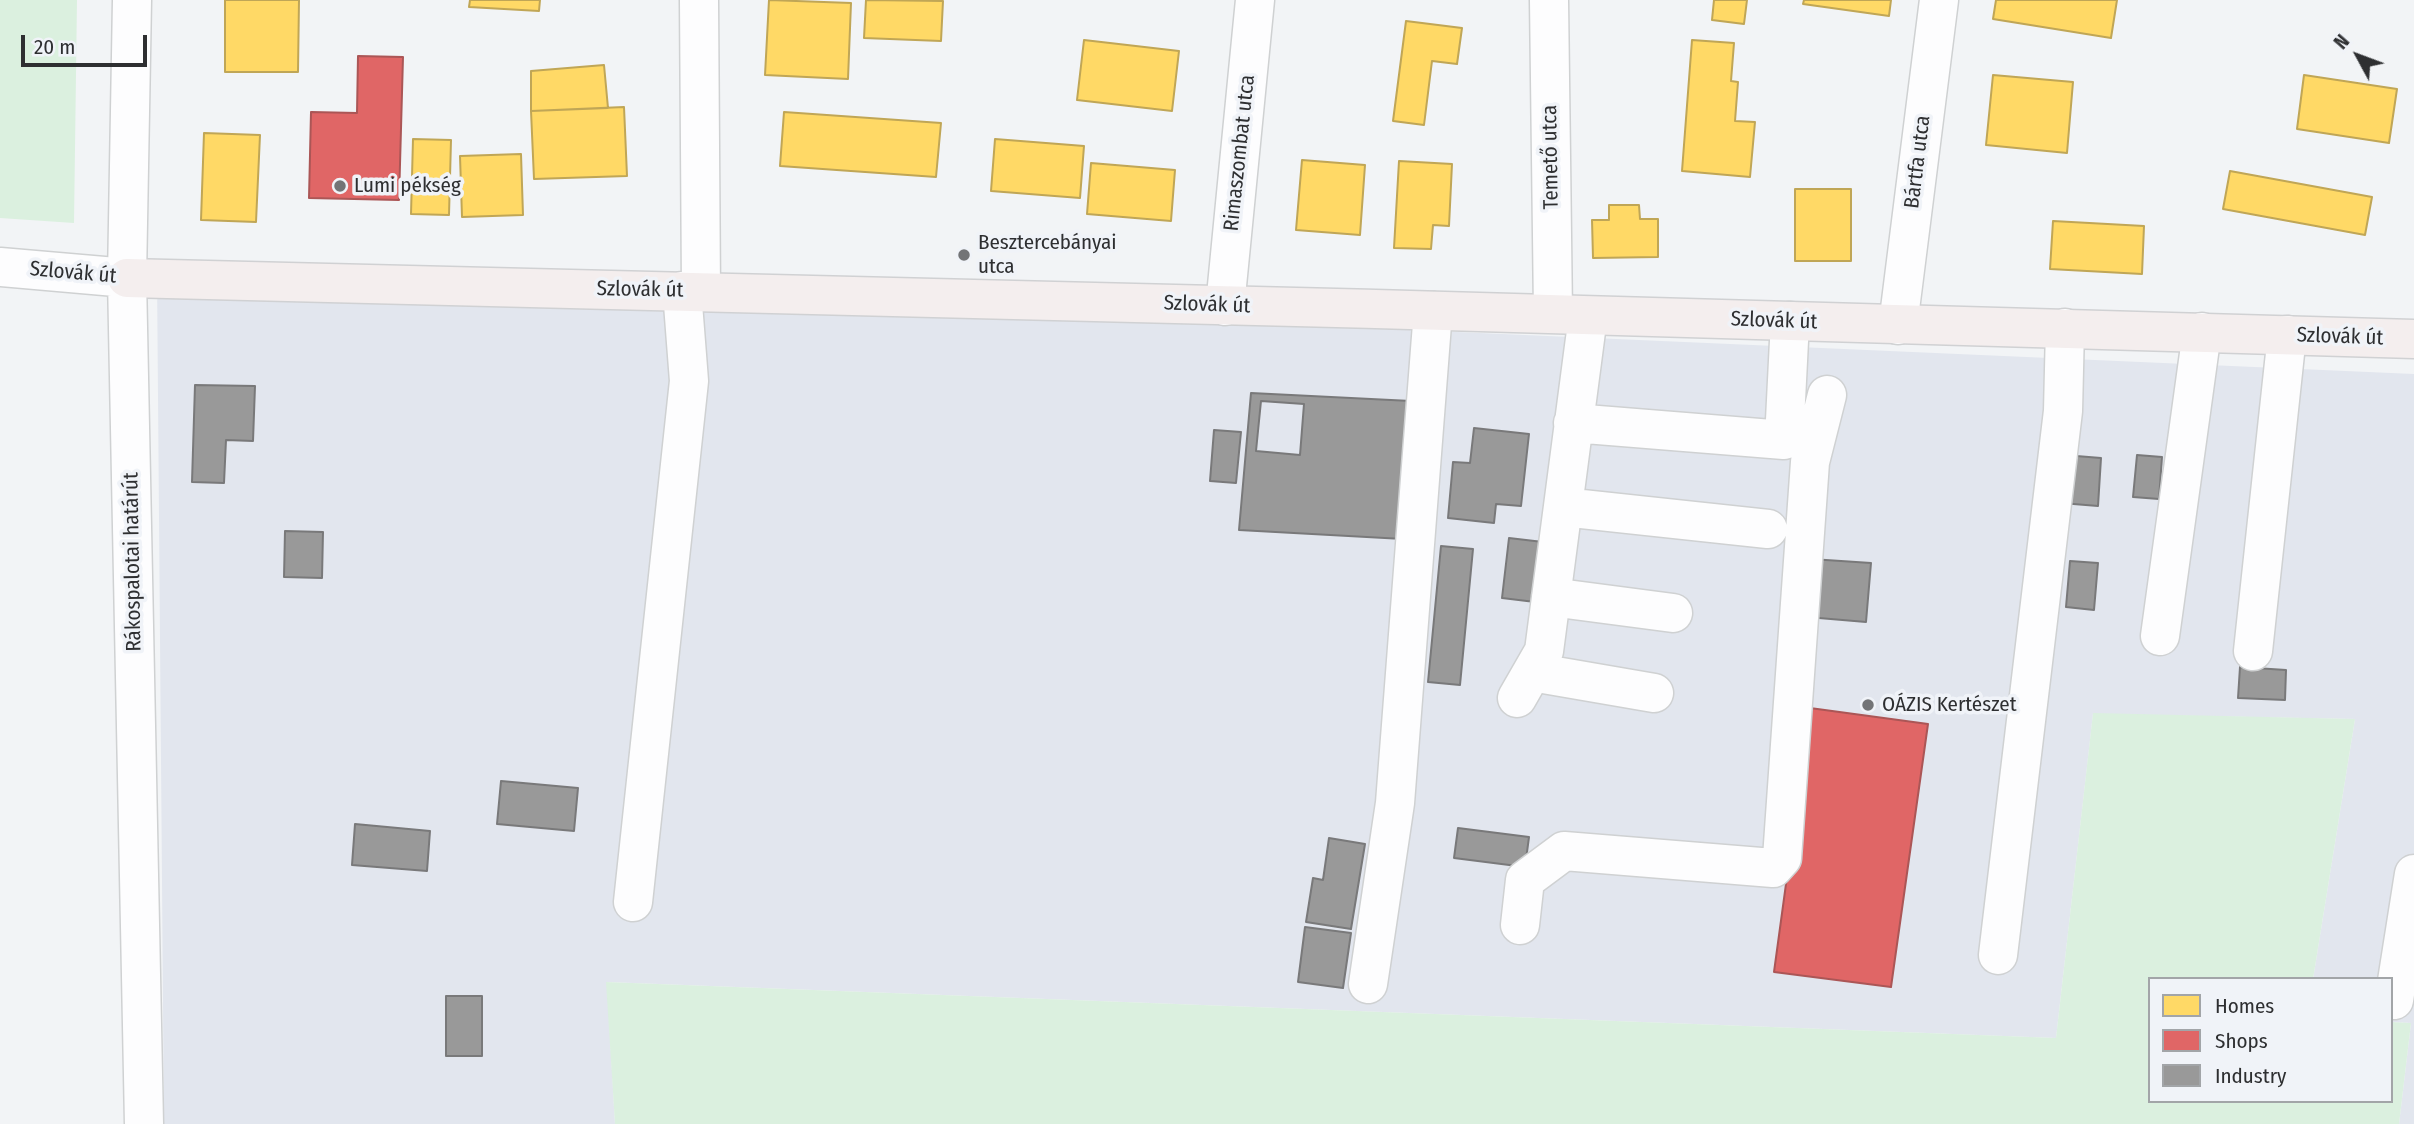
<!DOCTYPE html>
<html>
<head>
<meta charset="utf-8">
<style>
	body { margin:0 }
	#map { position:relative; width:2414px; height:1124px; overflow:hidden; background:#f2f4f6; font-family:"Fira Sans Condensed",sans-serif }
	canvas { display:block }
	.legend { position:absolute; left:2148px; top:977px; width:245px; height:126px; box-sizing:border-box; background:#f0f3f8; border:2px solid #a2a5a8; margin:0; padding:9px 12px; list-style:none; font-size:21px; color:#2e2f31 }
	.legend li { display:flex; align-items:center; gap:14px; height:35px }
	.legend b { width:35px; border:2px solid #a2a5a8 }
	.north { position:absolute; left:2323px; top:21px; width:70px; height:70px; -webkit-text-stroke:5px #f0f3f8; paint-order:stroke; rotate:311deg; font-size:19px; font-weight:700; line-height:28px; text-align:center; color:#2e2f31 }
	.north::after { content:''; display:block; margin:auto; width:24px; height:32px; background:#2e2f31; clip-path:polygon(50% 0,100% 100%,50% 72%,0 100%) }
	.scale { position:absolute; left:21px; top:35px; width:126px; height:32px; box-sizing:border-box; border:4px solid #2e2f31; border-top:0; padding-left:9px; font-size:21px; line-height:24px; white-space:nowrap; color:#2e2f31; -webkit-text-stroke:5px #f0f3f8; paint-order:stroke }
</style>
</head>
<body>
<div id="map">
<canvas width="2414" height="1124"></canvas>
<ul class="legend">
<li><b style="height:19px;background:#ffd966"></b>Homes</li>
<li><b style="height:19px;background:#e06666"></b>Shops</li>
<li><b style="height:19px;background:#999"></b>Industry</li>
</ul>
<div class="north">N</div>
<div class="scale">20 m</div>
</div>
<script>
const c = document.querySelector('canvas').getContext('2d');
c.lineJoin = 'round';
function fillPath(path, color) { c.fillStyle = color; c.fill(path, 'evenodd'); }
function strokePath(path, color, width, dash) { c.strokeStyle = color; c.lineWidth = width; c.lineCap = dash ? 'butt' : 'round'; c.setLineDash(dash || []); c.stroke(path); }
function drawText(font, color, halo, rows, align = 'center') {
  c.font = font + ' "Fira Sans Condensed",sans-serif'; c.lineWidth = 7; c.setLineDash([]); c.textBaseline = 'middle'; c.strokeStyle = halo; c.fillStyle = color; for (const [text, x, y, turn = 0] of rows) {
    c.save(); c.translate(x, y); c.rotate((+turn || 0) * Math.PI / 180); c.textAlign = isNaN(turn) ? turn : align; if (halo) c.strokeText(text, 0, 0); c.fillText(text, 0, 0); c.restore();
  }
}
const built = new Path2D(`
	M157,275L2414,374V1124H2399L2411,1023L2391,1022V979H2313L2355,719L2093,714L2056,1038L607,982L615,1124H164Z`);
const green = new Path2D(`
	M0,0H77L74,223L0,218Z
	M2093,713L2355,719L2313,979H2150V1101H2391V1022L2411,1023L2399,1124H615L606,982L2056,1038Z`);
const homes = new Path2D(`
	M225,0H299L298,72H225Z
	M470,0H540L539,11L469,7Z
	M769,0L851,3L848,79L765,75Z
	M866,0L943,1L941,41L864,38Z
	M1714,0H1747L1744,24L1712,20Z
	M1804,0H1891L1889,16L1803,4Z
	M1996,0H2117L2111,38L1993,19Z
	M1406,21L1462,28L1457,64L1432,61L1424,125L1393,121Z
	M1084,40L1179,51L1172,111L1077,100Z
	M1692,40L1734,43L1731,81L1738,82L1735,121L1755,122L1750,177L1682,171Z
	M604,65L608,108L531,111V71Z
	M1993,75L2073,82L2067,153L1986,145Z
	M2304,75L2397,89L2389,143L2297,129Z
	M624,107L627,176L534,179L531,111Z
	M784,112L941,123L936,177L780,166Z
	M204,133L260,135L256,222L201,220Z
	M413,139L451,140L449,215L411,214Z
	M995,139L1084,146L1080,198L991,191Z
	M521,154L523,215L462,217L460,156Z
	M1302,160L1365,165L1360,235L1296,230Z
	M1399,161L1452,164L1449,226L1433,225L1431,249L1394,248Z
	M1091,163L1175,170L1171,221L1087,214Z
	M2230,171L2372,197L2365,235L2223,209Z
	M1795,189H1851V261H1795Z
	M1609,205H1639L1640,219H1658V257L1593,258L1592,220H1609Z
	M2053,221L2144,226L2142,274L2050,269Z`);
const shops = new Path2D(`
	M358,56L403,57L399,200L309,198L311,112L357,113Z
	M1810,708L1928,724L1891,987L1774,972Z`);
const industry = new Path2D(`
	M195,385L255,386L253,441L226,440L224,483L192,482Z
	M1251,393L1411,401L1403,539L1239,530Z
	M1261,401L1304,404L1300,455L1256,451Z
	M1474,428L1529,434L1521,506L1496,504L1494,523L1448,518L1453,462L1470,463Z
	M1214,430L1241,432L1236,483L1210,481Z
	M2064,455L2101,458L2098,506L2061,503Z
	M2137,455L2162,457L2159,499L2133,497Z
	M285,531L323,532L322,578L284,577Z
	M1509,538L1543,542L1535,602L1502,598Z
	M1441,546L1473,549L1460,685L1428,682Z
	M1811,559L1871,563L1866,622L1807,617Z
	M2070,561L2098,563L2094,610L2066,607Z
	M2240,667L2286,670L2285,700L2238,698Z
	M501,781L578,788L574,831L497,824Z
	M355,824L430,831L427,871L352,865Z
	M1458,828L1529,837L1525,867L1454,858Z
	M1329,838L1365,844L1351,929L1306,922L1313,878L1323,880Z
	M1305,927L1351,933L1343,988L1298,982Z
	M446,996H482V1056H446Z`);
const minor = new Path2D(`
	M132,0L127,278L144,1124
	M699,0L701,291
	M1549,0L1553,313
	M0,267L127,278
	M1225,306L1255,0
	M1898,325L1939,0
	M1573,423L1784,440L1790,321
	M1563,507L1768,529
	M1551,597L1673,613
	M2160,636L2202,332
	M2253,651L2287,335
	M1532,672L1654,693
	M1517,698L1544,651L1588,316
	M633,902L689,381L682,291
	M1520,925L1525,880L1564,851L1773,868L1782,858L1810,462L1827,395
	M1998,955L2063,411L2065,328
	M1368,984L1395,803L1433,311
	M2394,1000L2414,874`);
const major = new Path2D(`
	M127,278C889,296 1652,315 2414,339`);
const markers = [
	[340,186,7,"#737476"],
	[964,255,7,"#737476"],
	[1868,705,7,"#737476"]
];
const streetNames = [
	["Rimaszombat utca",1240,153,-84],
	["Temető utca",1551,157,-91],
	["Bártfa utca",1918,162,-83],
	["Szlovák út",73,273,5],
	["Szlovák út",640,290,1],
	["Szlovák út",1207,305,2],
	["Szlovák út",1774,321,2],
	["Szlovák út",2340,337,2],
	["Rákospalotai határút",133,562,-91]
];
const poiNames = [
	["Lumi pékség",354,186],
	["Besztercebányai",978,243],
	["utca",978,267],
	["OÁZIS Kertészet",1882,705]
];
fillPath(built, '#e2e6ee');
fillPath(green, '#dbf0df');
fillPath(homes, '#ffd966');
strokePath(homes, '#c0a656', 2);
fillPath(shops, '#e06666');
strokePath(shops, '#ab5656', 2);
fillPath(industry, '#999');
strokePath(industry, '#79797a', 2);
strokePath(minor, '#cfd1d2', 41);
strokePath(major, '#d0d1d3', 41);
strokePath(minor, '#fdfdfe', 38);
strokePath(major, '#f4eeee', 38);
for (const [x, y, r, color] of markers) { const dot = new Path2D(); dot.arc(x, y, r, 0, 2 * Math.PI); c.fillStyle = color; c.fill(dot); strokePath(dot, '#f0f3f8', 2.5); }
drawText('21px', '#2e2f31', '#f0f3f8', streetNames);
drawText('21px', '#2e2f31', '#f0f3f8', poiNames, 'left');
</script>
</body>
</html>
